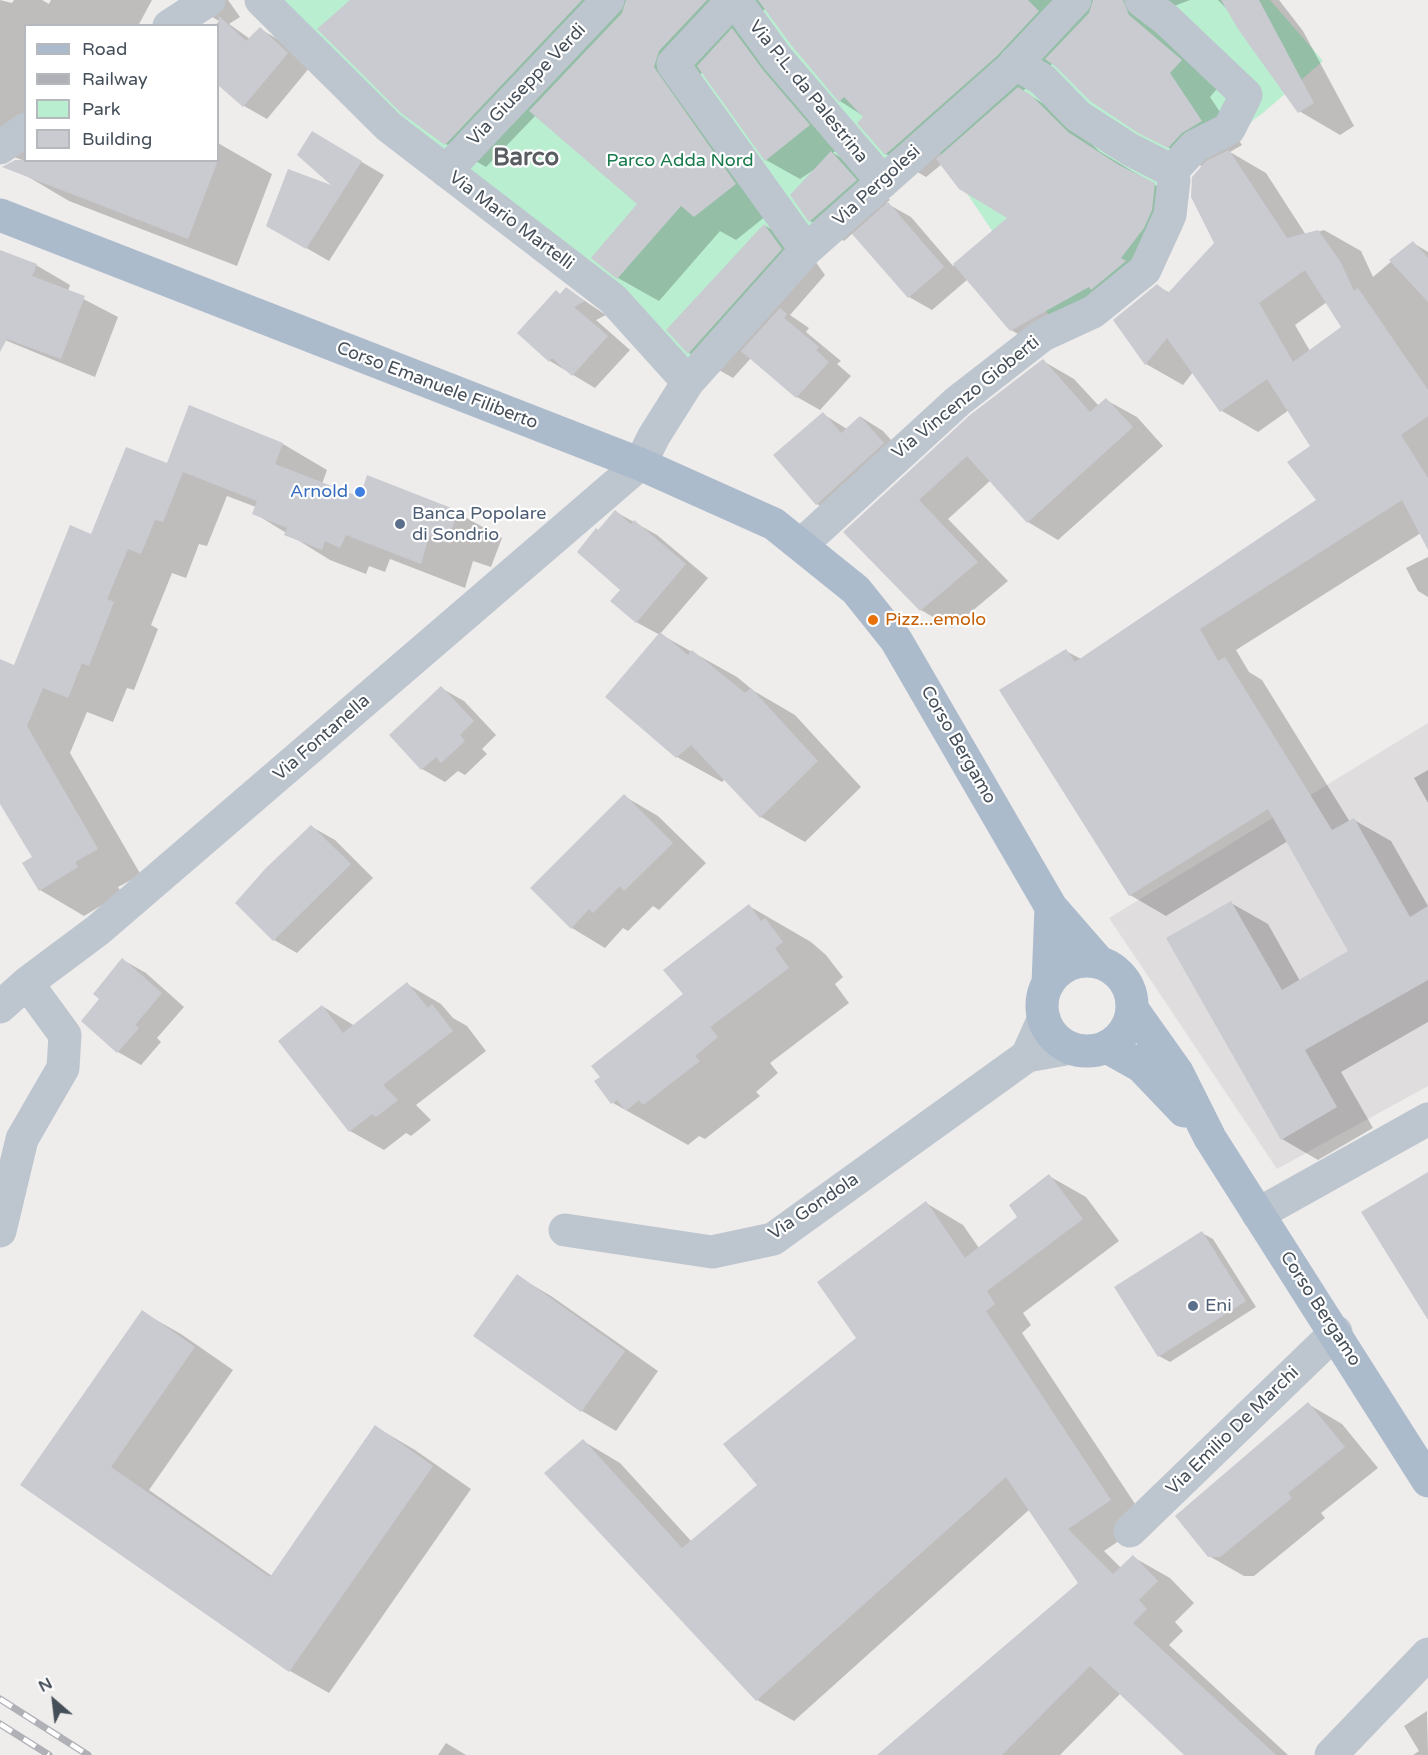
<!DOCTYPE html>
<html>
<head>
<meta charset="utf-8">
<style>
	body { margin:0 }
	#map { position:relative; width:1428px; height:1755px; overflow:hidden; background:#efecec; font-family:"Varela Round",sans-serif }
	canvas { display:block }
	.legend { position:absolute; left:24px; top:24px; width:195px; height:138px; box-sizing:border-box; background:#fff; border:2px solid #b5b9bd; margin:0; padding:8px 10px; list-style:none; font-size:18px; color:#454f59 }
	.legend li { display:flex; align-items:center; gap:12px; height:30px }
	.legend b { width:30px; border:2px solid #b5b9bd }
	.north { position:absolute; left:24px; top:1671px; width:60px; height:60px; -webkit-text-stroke:4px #fff; paint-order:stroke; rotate:332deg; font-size:16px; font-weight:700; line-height:24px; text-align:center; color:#454f59 }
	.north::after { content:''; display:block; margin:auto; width:21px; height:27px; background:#454f59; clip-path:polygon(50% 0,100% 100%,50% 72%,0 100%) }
</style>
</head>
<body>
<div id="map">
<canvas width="1428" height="1755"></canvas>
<ul class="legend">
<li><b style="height:8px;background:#acbbcc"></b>Road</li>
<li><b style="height:8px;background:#afb1b7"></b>Railway</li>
<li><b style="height:16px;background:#baeed0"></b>Park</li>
<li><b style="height:16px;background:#c9cbd1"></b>Building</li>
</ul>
<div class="north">N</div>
</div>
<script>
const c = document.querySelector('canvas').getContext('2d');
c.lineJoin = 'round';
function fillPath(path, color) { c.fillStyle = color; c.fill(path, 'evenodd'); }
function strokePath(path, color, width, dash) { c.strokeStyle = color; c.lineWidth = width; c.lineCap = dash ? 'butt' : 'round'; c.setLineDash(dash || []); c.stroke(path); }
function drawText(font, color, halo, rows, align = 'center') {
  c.font = font + ' "Varela Round",sans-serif'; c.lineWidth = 4.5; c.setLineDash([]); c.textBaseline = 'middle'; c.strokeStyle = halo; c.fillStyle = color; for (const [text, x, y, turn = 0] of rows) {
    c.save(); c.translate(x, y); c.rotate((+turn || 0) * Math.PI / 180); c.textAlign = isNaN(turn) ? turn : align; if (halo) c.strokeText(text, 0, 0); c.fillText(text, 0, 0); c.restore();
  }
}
const education = new Path2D(`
	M1428,723V1086L1277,1169L1109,918Z`);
const green = new Path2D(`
	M253,0H1270L1323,61L1263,113L1206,155L1164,194L1134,257L1071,322L1056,326L935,146L697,378Z`);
const shadow = new Path2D(`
	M0,0L12,3L14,0H42L49,4L51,0H152L138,26H26V160H218V143L223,146L272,174L237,266L69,201L20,172L25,161L0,152Z
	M184,0H228L240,17L229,24L250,39L260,29L283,42L310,67L267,119L244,106L218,83V26H215L219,21Z
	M352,0H1190L1174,6L1221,84L1210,97L1242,145L1230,152L1266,173L1306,235L1324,230L1361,251L1373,277L1413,243L1428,252V547L1421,533L1236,650L1249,672L1262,680L1350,822L1354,820L1391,841L1428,906V1022L1341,1072L1373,1128L1318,1160L1282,1139L1231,903L1268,924L1300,981L1350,952L1288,841L1166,916L1130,895L1066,651L1081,659L1318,500L1312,446L1289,410L1258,432L1222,411L1193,372L1183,385L1146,364L1115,320L1157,286L1170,293L1216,243L1203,167L1139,131L1053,63L1023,91L1062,115L1099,151L1185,203L1182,228L1174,245L1152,276L1042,348L1011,330L968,279L932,310L909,297L853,233L844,241L810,221L792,196L818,167L800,179L766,160L703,71L700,75L776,208L736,240L720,231L659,301L618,278L593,258L639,204L536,115L486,167L446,144ZM766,8L840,101L865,117L886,154L926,177L942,164L1010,218L953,266L911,217L886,203L890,200L866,172L833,153L843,145L766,50L738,33ZM1327,302L1343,327L1310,351L1295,325Z
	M1218,0H1279L1303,31L1354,126L1340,135L1299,111L1230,12Z
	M312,133L384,175L329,261L268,226L339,190Z
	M764,225L808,251L825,275L790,315L809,328L806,332L841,361L837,364L851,376L820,410L797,397L751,358L733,378L689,353Z
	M0,251L36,265L70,285L68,291L118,317L95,377L0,338Z
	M567,289L606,315L596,320L630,350L595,388L550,361L519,333Z
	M1043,361L1074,379L1099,406L1106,400L1137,417L1163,446L1058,540L1028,522L991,480L948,519L1008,581L952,628L921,610L846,532Z
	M190,407L283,444L327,470L322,484L361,499L458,513L502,538L491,567L473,561L465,588L390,559L385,572L369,566L366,574L330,560L254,513L256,507L227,496L207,546L199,544L186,578L172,573L151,625L158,629L134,690L127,688L113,722L87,712L70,753L141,875L118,887L122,893L84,916L40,890L34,857L0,800V661L15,667L92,536L168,465Z
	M823,414L847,429L861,417L883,431L906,457L840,518L817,504L775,455Z
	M616,512L657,535L708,578L660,634L737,677L754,691L795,715L861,787L805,842L761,817L725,779L722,782L677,757L607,697L660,635L636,622L599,532Z
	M1428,557V597L1418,591L1406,568Z
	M441,688L464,701L496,735L482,749L487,754L465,775L458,771L445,782L422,769L391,735Z
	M1428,770V803L1414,778Z
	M624,796L658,816L706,863L659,910L653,906L628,931L623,928L605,948L572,928Z
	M312,827L335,840L373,878L297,953L274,940Z
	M749,906L811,942L826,955L843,977L835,984L849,1003L770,1063L778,1073L756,1092L760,1096L705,1139L699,1136L688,1145L613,1103L685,994Z
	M123,960L146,973L184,1007L157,1038L161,1042L141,1065L118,1052L101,999Z
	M407,984L441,1004L453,1018L467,1026L486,1051L416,1105L431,1120L411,1136L406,1133L384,1150L350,1131L322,1006L355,1026Z
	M1049,1176L1086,1197L1119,1241L1023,1313L1031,1325L1022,1333L1147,1522L1104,1551L1121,1568L1133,1557L1170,1578L1194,1603L1175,1622L1183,1631L1169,1645L1288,1755H1186L1121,1693L1060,1755H880L1080,1584L1030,1509L794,1721L757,1700L583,1441L620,1463L692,1542L759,1485L858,1338L926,1203L963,1225L979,1248L1019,1218Z
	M1202,1233L1213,1239L1256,1307L1170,1362L1159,1356Z
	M517,1276L551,1296L658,1371L616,1431L582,1411L475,1336Z
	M142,1312L181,1334L233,1370L149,1490L272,1576L376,1427L415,1450L471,1489L329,1693L290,1671L22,1485Z
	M1308,1404L1342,1424L1378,1468L1321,1513L1325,1518L1254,1576H1244L1209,1556Z
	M1427,1711L1428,1755H1413L1419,1751L1404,1726Z
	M446,1743L466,1755H438Z`);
const building = new Path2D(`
	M350,0H582L445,145L401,113L317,29Z
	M626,0H707L659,51L654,67L736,184L694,217L681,206L617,279L591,258L637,204L529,111L622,13Z
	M758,0H1028L1039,11L997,56L885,155L857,123L863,117L844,97L839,102L792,46Z
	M1093,0H1123L1129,15L1182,60L1170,73L1202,121L1182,133L1168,148L1138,133L1090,101L1056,67L1045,59L1089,13Z
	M1221,0H1259L1314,103L1298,113L1238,29Z
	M219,16L246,41L260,27L288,53L243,107L218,85Z
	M732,28L763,70L810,125L765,161L697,66Z
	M1018,87L1031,95L1068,132L1119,165L1155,183L1152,210L1144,228L1121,258L1126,261L1091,290L1089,287L1010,331L953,264L1007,218L959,189L936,159Z
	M312,131L362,161L306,249L266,226L288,169L331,185L297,155Z
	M1229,150L1287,238L1318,230L1340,261L1354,291L1358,288L1428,390V416L1401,435L1428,478V550L1402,500L1200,629L1218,661L1225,657L1332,830L1354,818L1410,917L1428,906V980L1305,1050L1337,1107L1281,1140L1166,938L1231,901L1282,990L1348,951L1268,809L1129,896L999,690L1066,649L1075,662L1316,500L1287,462L1310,446L1267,379L1220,412L1167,338L1145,365L1113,320L1157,284L1168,293L1214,243L1191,197L1192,177L1206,161ZM1305,270L1341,327L1293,362L1259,303Z
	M831,151L857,180L809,222L790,195Z
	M15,160H218L188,239L2,167Z
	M888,202L944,267L908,298L852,234Z
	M764,224L782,249L688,354L666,330Z
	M1413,241L1428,258V302L1389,260Z
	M0,250L37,264L32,276L85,296L61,359L7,339L0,352Z
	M566,287L585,301L574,307L608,336L572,376L552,358L549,362L517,333L556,290L560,294Z
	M780,308L787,314L784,318L819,347L816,350L829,362L796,398L741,351Z
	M1043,359L1090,412L1106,398L1133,427L1027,523L967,456L919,500L978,562L920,611L843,532L970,415Z
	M189,405L283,443L275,464L360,497L367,475L459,511L446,543L429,536L421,564L346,535L340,548L325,541L322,550L284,535L287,528L252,514L257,501L183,472L163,522L155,520L141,554L128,549L107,599L114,602L89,666L82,663L68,698L43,688L27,726L98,849L75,862L78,867L39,891L22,863L32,857L0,804V659L14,665L70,525L91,534L126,447L167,463Z
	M823,412L841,433L860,416L884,443L816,505L773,455Z
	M615,510L631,524L634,520L686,564L636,623L610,601L620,590L577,552L596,528L598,530Z
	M660,632L688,655L692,650L745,693L751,688L818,761L760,818L691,745L676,758L605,697Z
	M441,686L474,721L460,735L465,741L441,763L436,757L421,770L389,735Z
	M624,794L673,843L624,891L620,886L593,913L589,909L571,929L530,888Z
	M311,825L351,864L273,941L235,903L265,869Z
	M749,904L761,921L765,918L783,942L775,948L789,968L710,1027L718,1037L695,1056L700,1061L643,1105L639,1100L626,1111L617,1100L611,1104L594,1081L600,1077L591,1066L683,994L663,970Z
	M122,958L162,993L135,1025L139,1028L117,1053L81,1021L99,999L93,994Z
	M407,982L428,1008L432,1004L453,1031L383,1085L398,1100L376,1117L372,1114L349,1132L278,1041L322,1005L343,1033Z
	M1428,1172V1320L1361,1212Z
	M1049,1174L1083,1219L987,1291L995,1304L986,1311L1111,1500L1068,1529L1113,1574L1133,1555L1158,1581L1139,1600L1147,1609L1133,1623L1276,1755H1184L1090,1666L1002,1755H877L1078,1583L1006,1477L756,1701L544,1473L583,1439L682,1548L757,1485L723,1444L856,1338L817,1282L926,1201L965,1258L1017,1217L1009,1205Z
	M1202,1231L1246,1301L1158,1357L1114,1287Z
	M517,1274L625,1351L581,1412L473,1336Z
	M142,1310L195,1347L111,1467L270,1577L375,1425L433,1466L289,1672L20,1485Z
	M1308,1402L1345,1447L1288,1493L1292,1498L1220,1557H1208L1175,1516Z`);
const minor = new Path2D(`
	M733,0L673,64L806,250
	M735,0L777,58L883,182
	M169,26L209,0
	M1015,63L1043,80L1078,116L1129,149L1172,171
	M0,148L26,129
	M446,171L608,0
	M688,382L806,250L1010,69L1075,0
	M801,545L958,401L1043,335L1093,312L1145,270L1170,215L1174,180L1172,171L1195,146L1229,129L1246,95L1166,19L1141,0
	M0,1007L27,983L98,930L640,464L654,436L688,382L613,299L389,127L261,0
	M1027,1056L1044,1018
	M1258,1214L1428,1119
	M565,1230L712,1252L773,1239L1027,1056L1071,1048
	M0,1231L22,1139L63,1068L65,1035L27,983
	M1130,1531L1336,1332
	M1331,1755L1428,1654`);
const major = new Path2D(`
	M0,215L640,464L774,524L856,590L896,640L1051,907L1099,962
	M1042 1006a45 45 0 1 1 90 0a45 45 0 1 1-90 0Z
	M1048,984L1051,907
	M1133,1010L1177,1072L1210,1138L1428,1481
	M1107,1047L1141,1066L1184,1111`);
const rail = new Path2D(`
	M0,1699L88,1755
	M0,1724L49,1755`);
const markers = [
	[360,492,6,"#3f7fe0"],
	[400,524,6,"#5c6f8a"],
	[873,620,6,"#e8710a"],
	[1193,1306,6,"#5c6f8a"]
];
const streetNames = [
	["Via Giuseppe Verdi",527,85,-46],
	["Via P.L. da Palestrina",808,92,51],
	["Via Pergolesi",877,186,-42],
	["Via Mario Martelli",511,221,37],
	["Corso Emanuele Filiberto",437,386,21],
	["Via Vincenzo Gioberti",966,398,-39],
	["Via Fontanella",322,738,-41],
	["Corso Bergamo",958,745,60],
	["Via Gondola",814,1207,-34],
	["Corso Bergamo",1320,1309,57],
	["Via Emilio De Marchi",1233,1431,-44]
];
const parkNames = [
	["Parco Adda Nord",680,161]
];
const shopNames = [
	["Arnold",348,492]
];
const serviceNames = [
	["Banca Popolare",412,514],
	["di Sondrio",412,535],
	["Eni",1205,1306]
];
const foodNames = [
	["Pizz...emolo",885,620]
];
const districtNames = [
	["Barco",526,159]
];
fillPath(education, '#e0ddde');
fillPath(green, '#baeed0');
fillPath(shadow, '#0003');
fillPath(building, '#c9cbd1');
strokePath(minor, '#bdc6cf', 33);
strokePath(major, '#acbbcc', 33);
strokePath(rail, '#afb1b7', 7);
strokePath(rail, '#fff', 4.5, [14]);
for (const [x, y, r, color] of markers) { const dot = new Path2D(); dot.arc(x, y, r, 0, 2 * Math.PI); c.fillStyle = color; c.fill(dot); strokePath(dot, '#fff', 2); }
drawText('18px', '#454f59', '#fff', streetNames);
drawText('18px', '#17794c', '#fff', parkNames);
drawText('18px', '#366cbe', '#fff', shopNames, 'right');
drawText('18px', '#4e5e75', '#fff', serviceNames, 'left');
drawText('18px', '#c56008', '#fff', foodNames, 'left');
drawText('bold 24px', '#595d61', '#fff', districtNames);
</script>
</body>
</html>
